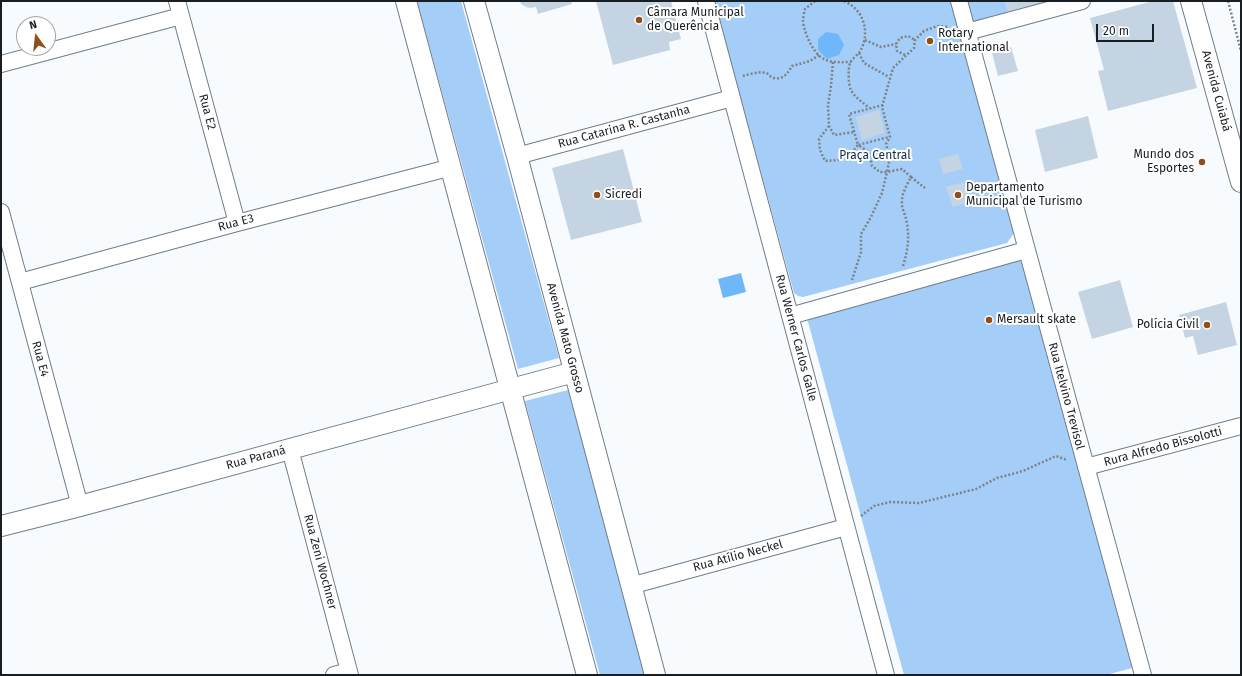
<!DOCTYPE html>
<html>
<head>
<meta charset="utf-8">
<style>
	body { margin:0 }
	#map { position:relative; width:1242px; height:676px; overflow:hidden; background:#f8fbfe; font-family:"Fira Sans",sans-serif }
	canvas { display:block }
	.frame { position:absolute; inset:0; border:2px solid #191e23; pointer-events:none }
	.north { position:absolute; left:16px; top:16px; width:40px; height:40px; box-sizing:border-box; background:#fff; border:1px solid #a3a5a7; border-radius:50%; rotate:345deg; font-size:11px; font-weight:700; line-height:16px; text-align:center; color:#191e23 }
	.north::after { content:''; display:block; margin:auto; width:14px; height:18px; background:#8f4e1a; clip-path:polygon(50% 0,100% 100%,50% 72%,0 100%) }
	.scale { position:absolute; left:1096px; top:24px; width:58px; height:18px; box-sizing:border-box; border:2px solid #191e23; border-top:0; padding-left:5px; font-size:12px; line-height:14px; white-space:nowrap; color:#191e23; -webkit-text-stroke:3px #fff; paint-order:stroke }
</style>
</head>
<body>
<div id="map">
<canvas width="1242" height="676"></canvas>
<div class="frame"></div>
<div class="north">N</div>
<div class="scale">20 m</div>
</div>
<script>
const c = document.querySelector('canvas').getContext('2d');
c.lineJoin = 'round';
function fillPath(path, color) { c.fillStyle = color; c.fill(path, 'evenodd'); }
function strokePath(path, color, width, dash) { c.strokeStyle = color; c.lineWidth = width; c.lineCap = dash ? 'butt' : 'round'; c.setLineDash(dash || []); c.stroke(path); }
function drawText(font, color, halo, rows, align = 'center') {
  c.font = font + ' "Fira Sans",sans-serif'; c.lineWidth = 4; c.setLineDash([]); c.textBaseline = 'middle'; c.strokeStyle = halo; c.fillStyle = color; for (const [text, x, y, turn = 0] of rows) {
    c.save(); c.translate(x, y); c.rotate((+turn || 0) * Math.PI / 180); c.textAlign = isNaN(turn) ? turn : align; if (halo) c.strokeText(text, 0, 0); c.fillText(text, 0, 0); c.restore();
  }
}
const green = new Path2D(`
	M417,1H461L559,358L518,369Z
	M714,1H951L1014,233L1007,243L803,297L798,296L794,293Z
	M958,1H1005L1010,20L967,32Z
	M1022,260L1132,668L1106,675H904L807,318Z
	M568,390L646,675H600L525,401Z`);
const water = new Path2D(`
	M826,32L838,34L844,45L839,55L827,59L818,50V39Z
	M741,273L746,292L723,298L718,279Z`);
const building = new Path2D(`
	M520,1H571L572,4L538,14L536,7L530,8L526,7L521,4Z
	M596,1H671L681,39L669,42L670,50L613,65Z
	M1005,1H1055L1010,20Z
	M1153,1H1173L1197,88L1108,111L1098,71L1104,70L1090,18Z
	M1011,47L1018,71L998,76L992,53Z
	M879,110L885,133L862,140L856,117Z
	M1088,116L1098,158L1045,172L1035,130Z
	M623,149L642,222L571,240L552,168Z
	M958,154L963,169L943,174L939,159Z
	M963,182L970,202L953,207L946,187Z
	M1120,280L1133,327L1092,339L1078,292Z
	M1226,302L1237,345L1198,355L1193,336L1185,338L1179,315Z`);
const path = new Path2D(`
	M815,1L805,9C804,13 803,18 803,21C804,33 814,56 826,60C834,63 842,62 851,62
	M844,1C865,10 871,35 859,53C856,56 852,59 850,63C848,69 848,84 851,90C854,97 864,103 869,108
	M1228,1L1241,51
	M865,40L881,47L896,44
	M859,53L864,63L889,77
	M905,55L897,51L896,44L900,38L908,36L915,40
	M833,62L831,86L828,105L829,126L834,135L854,132
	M743,76C750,74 759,71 766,73C769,74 771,78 774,78C783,80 788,73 792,66L810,61L819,55
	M883,105L849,114L858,145L889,137
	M829,126L819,139L820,150L825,161C843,160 846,160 858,145L869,152L872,166L880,172H887L882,193L871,217L861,234V252L852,280
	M911,177L925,188
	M903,266C908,250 910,236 906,219C905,214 902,209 902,204C901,194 907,185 911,177L902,169L887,172L890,157L886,144L890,137L882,107L893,68L914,48L915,40L924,31L937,26L949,27
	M861,516L874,506L890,502L919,503L976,489L997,478L1023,471L1056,456L1067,460`);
const minor = new Path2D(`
	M177,1L237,223
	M706,1L886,675
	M959,1L1143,675
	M967,32L1082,1
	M1,64L181,16
	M517,156L732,98
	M1,212L80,506
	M20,282L237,223L452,167
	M790,316L1026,250
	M290,449L350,675
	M1086,467L1241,426
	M630,586L846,527
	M334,675L349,671`);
const tertiary = new Path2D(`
	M406,1L587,675
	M474,1L517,156L655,675
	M1191,1L1241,182
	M1,526L80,506L574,372`);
const markers = [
	[639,20,4,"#8f4e1a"],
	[930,41,4,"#8f4e1a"],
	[1202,162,4,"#8f4e1a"],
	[597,195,4,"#8f4e1a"],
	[958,195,4,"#8f4e1a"],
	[989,320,4,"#8f4e1a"],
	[1207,325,4,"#8f4e1a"]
];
const poiNames = [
	["Câmara Municipal",647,13],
	["de Querência",647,27],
	["Rotary",938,34],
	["International",938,48],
	["Mundo dos",1194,155,"right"],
	["Esportes",1194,169,"right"],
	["Departamento",966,188],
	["Municipal de Turismo",966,202],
	["Sicredi",605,195],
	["Mersault skate",997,320],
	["Polícia Civil",1199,325,"right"]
];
const streetNames = [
	["Avenida Cuiabá",1216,91,75],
	["Rua E2",207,112,75],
	["Rua Catarina R. Castanha",624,127,-15],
	["Rua E3",236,223,-15],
	["Avenida Mato Grosso",565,338,75],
	["Rua Werner Carlos Galle",796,338,75],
	["Rua E4",40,359,75],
	["Rua Itelvino Trevisol",1066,396,75],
	["Rura Alfredo Bissolotti",1163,447,-15],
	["Rua Paraná",256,458,-15],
	["Rua Atílio Neckel",738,556,-15],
	["Rua Zeni Wochner",320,562,75]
];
const parkNames = [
	["Praça Central",875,156]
];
fillPath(green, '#a4cef7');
fillPath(water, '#6fb7f9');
fillPath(building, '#c5d4e2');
strokePath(minor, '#707d8a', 18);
strokePath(tertiary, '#707d8a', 22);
strokePath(path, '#7e8286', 2.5, [2, 2]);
strokePath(minor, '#fff', 16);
strokePath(tertiary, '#fff', 20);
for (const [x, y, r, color] of markers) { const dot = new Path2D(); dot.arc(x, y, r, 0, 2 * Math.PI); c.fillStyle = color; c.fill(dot); strokePath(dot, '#fff', 1.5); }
drawText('12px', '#191e23', '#fff', poiNames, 'left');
drawText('12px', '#191e23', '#fff', streetNames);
drawText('12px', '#0f2d47', '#fff', parkNames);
</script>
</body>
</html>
